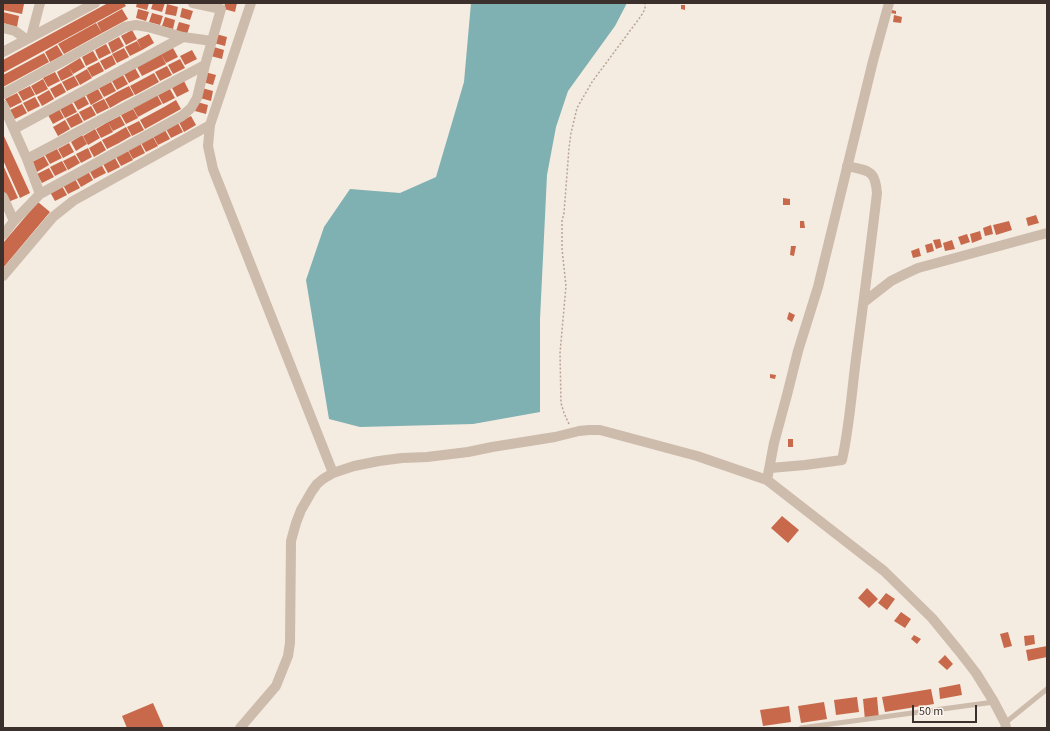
<!DOCTYPE html>
<html>
<head>
<meta charset="utf-8">
<style>
	body { margin:0 }
	#map { position:relative; width:1050px; height:731px; overflow:hidden; background:#f4ebe1; font-family:"Source Sans 3",sans-serif }
	canvas { display:block }
	.frame { position:absolute; inset:0; border:4px solid #3b302b; pointer-events:none }
	.scale { position:absolute; left:912px; top:705px; width:65px; height:18px; box-sizing:border-box; border:2px solid #3b302b; border-top:0; padding-left:5px; font-size:12px; line-height:14px; white-space:nowrap; color:#3b302b; -webkit-text-stroke:3px #fbf5ee; paint-order:stroke }
</style>
</head>
<body>
<div id="map">
<canvas width="1050" height="731"></canvas>
<div class="frame"></div>
<div class="scale">50 m</div>
</div>
<script>
const c = document.querySelector('canvas').getContext('2d');
c.lineJoin = 'round';
function fillPath(path, color) { c.fillStyle = color; c.fill(path, 'evenodd'); }
function strokePath(path, color, width, dash) { c.strokeStyle = color; c.lineWidth = width; c.lineCap = dash ? 'butt' : 'round'; c.setLineDash(dash || []); c.stroke(path); }
const water = new Path2D(`
	M471,3H627L615,26L568,91L556,127L547,175L540,319V412L473,424L360,427L329,419L306,280L324,227L350,189L400,193L436,177L464,82Z`);
const building = new Path2D(`
	M3,3H20L24,4L22,14L3,10Z
	M108,3H124L126,6L3,73V60Z
	M137,3H149L147,10L136,7Z
	M153,3H165L162,12L151,9Z
	M225,3H237L235,12L224,9Z
	M167,4L178,7L176,16L165,14Z
	M681,5H685V10L681,9Z
	M182,8L193,11L190,20L180,17Z
	M122,9L128,19L102,33L97,23Z
	M138,9L149,12L146,21L136,18Z
	M892,10L896,11V14L891,13Z
	M3,12L19,16L17,27L3,23Z
	M152,13L163,16L160,25L149,22Z
	M894,15L902,17L901,23L893,22Z
	M165,17L175,20L173,29L162,26Z
	M179,22L190,25L187,34L176,31Z
	M96,23L102,33L64,54L58,44Z
	M132,30L137,39L126,45L121,36Z
	M149,34L154,43L142,50L137,40Z
	M216,34L227,37L225,46L214,43Z
	M119,37L124,46L112,53L108,43Z
	M137,41L142,50L130,56L125,47Z
	M106,44L111,53L99,59L95,50Z
	M57,45L63,55L50,62L45,52Z
	M214,47L224,50L222,59L211,56Z
	M124,48L129,57L117,63L112,54Z
	M173,48L178,57L166,63L161,54Z
	M192,50L197,59L185,65L180,56Z
	M93,51L98,60L86,66L82,57Z
	M44,53L49,62L3,87V75Z
	M161,54L166,64L142,76L137,67Z
	M112,55L116,64L105,70L100,61Z
	M80,58L85,67L73,74L69,67L73,75L61,81L57,72Z
	M180,59L185,68L173,74L168,65Z
	M99,62L104,71L92,77L87,68Z
	M167,66L172,75L160,81L155,72Z
	M135,68L140,77L129,83L124,74Z
	M87,69L92,78L80,85L75,76Z
	M55,72L60,81L48,87L43,78Z
	M205,72L216,75L213,85L203,82Z
	M154,73L159,82L135,95L130,86Z
	M123,75L128,84L117,90L112,81Z
	M74,76L79,85L67,91L62,82Z
	M43,79L48,89L36,95L31,86Z
	M184,81L189,91L177,97L172,88Z
	M111,82L116,91L104,97L99,88Z
	M61,83L66,92L55,98L50,89Z
	M30,86L35,95L23,101L18,92Z
	M129,86L134,95L122,101L117,92Z
	M202,88L213,91L211,101L200,98Z
	M98,89L103,98L91,105L86,95Z
	M170,89L175,98L163,104L158,95Z
	M49,90L54,99L42,106L37,97Z
	M117,92L122,101L110,108L105,99Z
	M17,93L22,102L10,108L5,99Z
	M84,95L89,104L78,110L73,101Z
	M157,95L162,104L138,117L133,108Z
	M35,97L40,106L28,112L23,103Z
	M104,99L109,108L97,114L92,105Z
	M176,100L181,109L145,129L140,120L164,107L167,113L164,107Z
	M197,102L208,105L206,114L195,111Z
	M72,103L77,112L65,118L60,109Z
	M22,104L27,113L15,119L10,110Z
	M91,106L96,115L84,121L79,112Z
	M59,109L64,118L53,124L48,115Z
	M133,109L138,118L126,124L121,115Z
	M78,113L83,122L71,128L66,119Z
	M120,116L125,125L113,131L108,122Z
	M191,116L196,125L184,132L179,122Z
	M65,120L70,129L58,136L53,127Z
	M139,121L144,130L132,136L127,127Z
	M108,122L113,132L101,138L96,129Z
	M178,123L183,132L171,138L166,129Z
	M126,127L131,136L119,143L114,134Z
	M95,129L100,138L88,145L83,136Z
	M165,130L170,139L158,145L153,136Z
	M3,134L30,193L20,198L3,160Z
	M114,134L119,143L107,149L102,140Z
	M82,135L87,144L76,151L71,142Z
	M153,137L158,146L146,152L141,143Z
	M101,141L106,150L94,157L89,148Z
	M69,143L74,152L63,158L58,149Z
	M140,143L145,153L133,159L128,150Z
	M88,148L92,157L81,163L76,154Z
	M57,149L62,158L50,164L45,155Z
	M128,151L133,160L121,166L116,157Z
	M75,155L80,163L68,170L63,161Z
	M44,156L49,165L37,172L32,162Z
	M115,158L120,167L108,173L103,164Z
	M62,161L67,170L55,176L50,167Z
	M101,164L106,173L94,179L89,170Z
	M3,165L18,198L8,202L3,191Z
	M49,168L54,177L42,183L37,174Z
	M88,171L93,180L81,187L76,178Z
	M75,179L80,188L68,194L63,185Z
	M62,186L67,195L55,201L50,192Z
	M783,198L790,199V205H783Z
	M38,202L50,212L3,268V243Z
	M1036,215L1039,223L1028,226L1026,218Z
	M800,221H804L805,228H800Z
	M1009,221L1012,230L996,235L993,225Z
	M991,225L993,234L985,236L983,228Z
	M980,231L982,239L972,243L970,234Z
	M967,234L970,242L961,245L958,237Z
	M940,239L942,247L936,249L933,240Z
	M952,240L955,249L945,251L943,243Z
	M932,243L934,251L927,253L925,245Z
	M791,246H796L794,256L790,255Z
	M919,248L921,256L913,258L911,251Z
	M789,312L795,315L792,322L787,319Z
	M770,374L776,375L775,379L770,378Z
	M788,439H793V447H788Z
	M782,516L799,530L788,543L771,528Z
	M867,588L878,599L869,608L858,598Z
	M886,593L895,599L887,610L878,603Z
	M901,612L911,619L905,628L894,621Z
	M1008,632L1012,646L1004,648L1000,634Z
	M914,635L921,639L917,644L911,639Z
	M1034,635L1035,644L1025,646L1024,636Z
	M1047,646V657L1028,661L1026,650Z
	M945,655L953,664L947,670L938,662Z
	M960,684L962,695L940,699L939,688Z
	M931,689L934,704L885,712L882,697Z
	M857,697L859,712L836,715L834,700Z
	M877,697L879,719L865,720L863,699Z
	M824,702L827,719L801,723L798,706Z
	M153,703L164,728H127L122,716Z
	M789,706L791,722L763,726L760,710Z`);
const path = new Path2D(`
	M569,424L564,413L561,403L560,353L566,286L562,249V221L564,213L569,148L571,133L577,108L592,82L641,16L645,9V3`);
const lane = new Path2D(`
	M1005,723L1047,689
	M801,728L994,702`);
const street = new Path2D(`
	M251,3L210,125L208,146L213,169L333,473
	M3,28L15,31L26,39
	M31,37L40,3
	M3,52L95,3
	M3,94L125,27L136,25L148,27L183,37L212,41
	M3,105L27,159L40,194
	M14,129L183,37
	M27,159L205,65
	M3,197L14,221
	M3,235L14,221L40,194L182,116L191,108L197,98L205,65L221,9L193,3
	M3,276L53,217L73,201L210,125
	M864,302L891,281L905,274L918,268L1047,233
	M770,468L805,465L842,460C850,424 852,387 857,351C864,298 871,245 877,193C875,169 868,171 847,166
	M767,480L774,443L787,395L798,351L818,287L873,61L889,3
	M240,728L276,686L288,656L290,643L291,541L296,523L301,510L312,491L317,484L323,479L333,473L354,466L379,461L402,458L427,457L468,452L492,447L555,437L579,431L589,430H600L697,456L767,480L884,571L932,618L959,651L976,673L994,702L1005,723L1006,728`);
fillPath(water, '#7fb0b2');
fillPath(building, '#c8694b');
strokePath(path, '#b9a596', 1.5, [2, 2]);
strokePath(lane, '#cdbbac', 5);
strokePath(street, '#cdbbac', 10);
</script>
</body>
</html>
